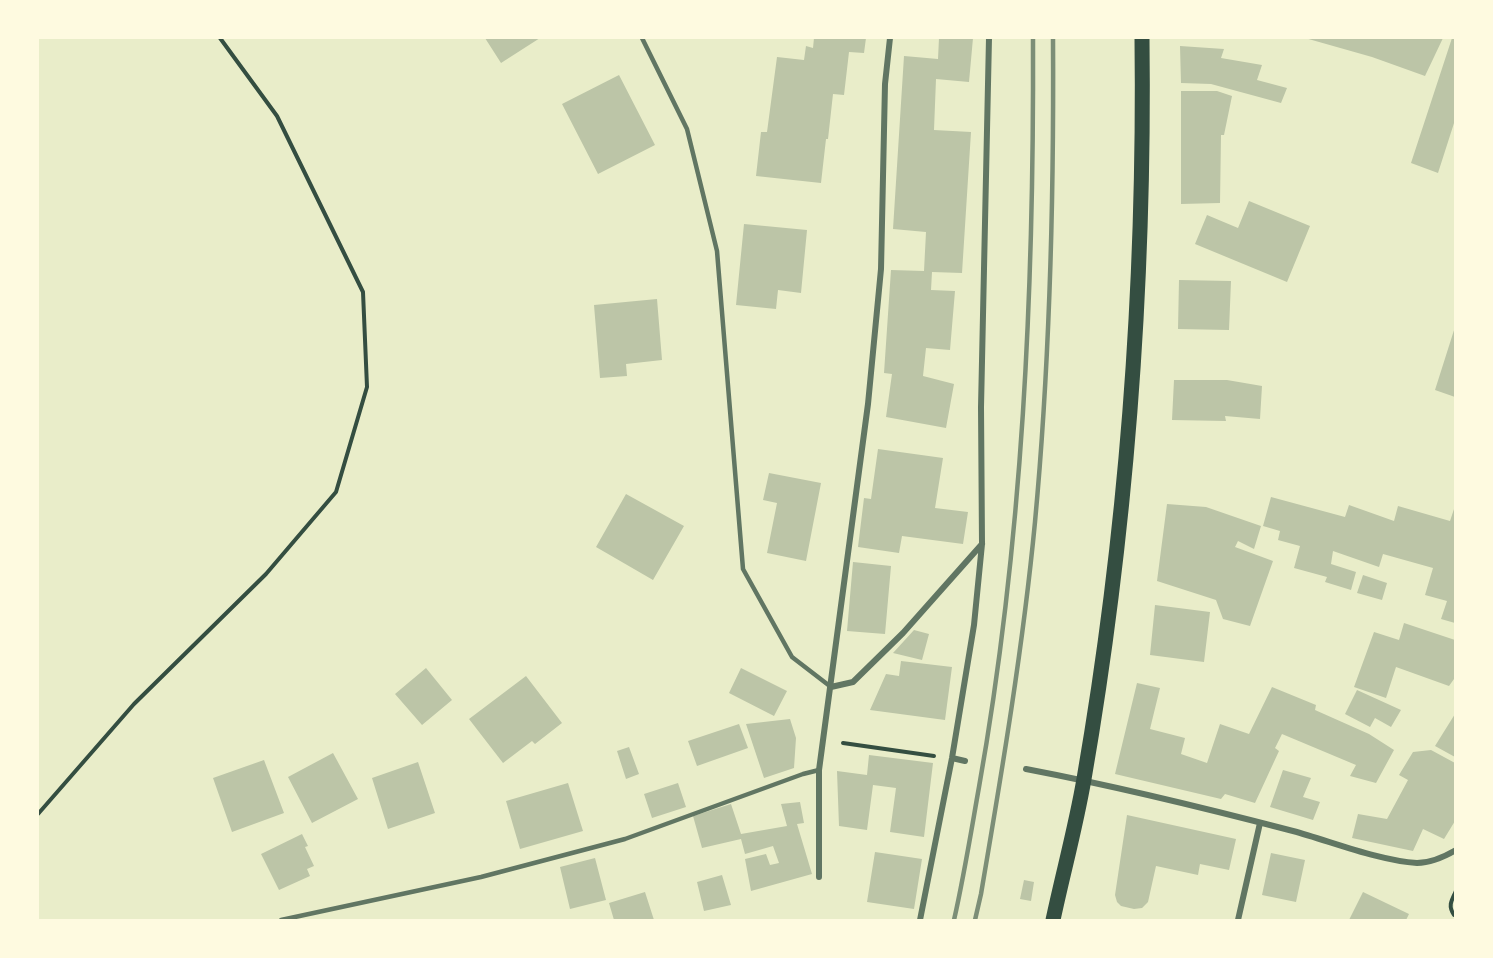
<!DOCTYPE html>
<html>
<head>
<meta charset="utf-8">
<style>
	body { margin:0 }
	#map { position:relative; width:1493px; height:958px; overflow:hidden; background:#e9edc9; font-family:"Playfair Display",serif }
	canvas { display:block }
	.frame { position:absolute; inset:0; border:39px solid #fefae0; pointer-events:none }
</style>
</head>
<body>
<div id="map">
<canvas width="1493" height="958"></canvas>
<div class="frame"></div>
</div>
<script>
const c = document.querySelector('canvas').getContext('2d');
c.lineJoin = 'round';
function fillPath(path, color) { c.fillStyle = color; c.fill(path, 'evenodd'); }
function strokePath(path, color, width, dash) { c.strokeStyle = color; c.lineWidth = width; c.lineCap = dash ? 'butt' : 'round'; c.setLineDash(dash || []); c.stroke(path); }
const building = new Path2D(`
	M485,38H540L501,63Z
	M814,38H866L864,53L849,52L844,95L833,94L828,139H826L821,183L756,176L761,132H767L777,57L804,60L806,46L813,48Z
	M939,38H973L969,82L936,79L934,130L971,132L962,273L932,272L931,290L955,291L950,350L926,348L923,376L954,384L946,428L886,417L892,374L884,373L891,270L924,271L926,232L893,229L904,56L938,59Z
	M1305,38H1443L1425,76L1372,57Z
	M1452,38H1455V120L1438,173L1411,163Z
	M1180,46L1224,49L1221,58L1262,65L1257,80L1287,88L1281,103L1211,84L1181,83Z
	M619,75L655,145L598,174L562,104Z
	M1181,91H1217L1232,96L1224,135H1221L1220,203L1181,204Z
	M1249,201L1310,226L1287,282L1195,244L1207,215L1238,228Z
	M744,224L807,230L801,293L778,290L776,309L736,305Z
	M1179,280L1231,281L1229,330L1178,329Z
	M657,299L662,360L626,364L627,376L600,378L594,305Z
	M1455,327V397L1435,390Z
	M1174,380H1227L1262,386L1260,419L1225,416L1226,421L1172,420Z
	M878,449L943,458L935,508L968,512L963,544L902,536L899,553L858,547L864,498L871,499Z
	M769,473L821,483L806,561L767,553L777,503L763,500Z
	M626,494L684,526L653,580L596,547Z
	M1271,497L1345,517L1349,505L1394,521L1398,506L1450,521L1455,506V623L1441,619L1447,601L1425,595L1433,568L1383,554L1379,567L1333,551L1331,564L1356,572L1351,590L1325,582L1327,577L1294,568L1300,546L1278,540L1280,531L1263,526Z
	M1167,504L1206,507L1261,526L1254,549L1238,541L1235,547L1273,561L1250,626L1223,619L1216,600L1157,581Z
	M853,562L891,566L885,634L847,631Z
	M1363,575L1387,583L1382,600L1357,593Z
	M1155,605L1210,612L1204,662L1150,655Z
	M1404,623L1455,640V680L1454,679L1449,686L1396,667L1386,698L1354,687L1374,632L1399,640Z
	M914,630L929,634L922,660L893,653Z
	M901,661L952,667L945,720L870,710L886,674L899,676Z
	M426,668L452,700L422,725L395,694Z
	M741,668L787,691L774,716L729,693Z
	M526,676L562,723L535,744L532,741L503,763L469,719Z
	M1137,683L1160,688L1150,729L1185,738L1181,754L1207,763L1220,724L1249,734L1272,687L1316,705L1315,710L1369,734L1394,750L1376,783L1350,776L1356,765L1282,734L1275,748L1279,751L1255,803L1225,794L1221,799L1115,774Z
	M1357,690L1401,710L1391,727L1375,718L1370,727L1345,714Z
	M1455,714V757L1435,746Z
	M790,719L796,738L794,768L764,778L746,724Z
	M739,724L748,748L697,766L688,741Z
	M629,747L639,774L626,779L617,751Z
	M1431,750L1455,763V821L1444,839L1423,829L1413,851L1352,838L1358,814L1387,819L1408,780L1399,775L1413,752Z
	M333,753L358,799L312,823L288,777Z
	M869,755L933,763L924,837L890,832L896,788L873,785L867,830L839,826L837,771L867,775Z
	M264,760L284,813L232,832L213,778Z
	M418,762L435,813L388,829L372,778Z
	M1283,770L1311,778L1303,797L1320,802L1313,820L1270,807Z
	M568,783L583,831L520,849L506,801Z
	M678,783L686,807L652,818L644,794Z
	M800,802L804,823L797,824L812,874L751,891L745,859L766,854L770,865L779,863L773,846L745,854L741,839L702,848L693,816L731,804L741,834L787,826L781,804Z
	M1127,815L1236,839L1229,870L1200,864L1198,875L1156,866L1148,902L1142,908L1134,909L1121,906L1117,902L1115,895Z
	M302,834L308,846L305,847L314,866L307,869L310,876L279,890L261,854Z
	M875,852L922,859L914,909L867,902Z
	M1271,853L1305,860L1296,902L1262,895Z
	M595,858L606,900L570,909L560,867Z
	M722,875L731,905L704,911L697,882Z
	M1024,880L1034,882L1031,901L1020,899Z
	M645,892L654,920H614L609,903Z
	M1363,892L1409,914L1406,920H1349Z`);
const path = new Path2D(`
	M843,743L934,756
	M38,814L134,704L266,574L336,492L367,387L363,292L277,116L220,38
	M1454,915C1448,906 1451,901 1456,891`);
const service = new Path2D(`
	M642,38L687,129L717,251L743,569L792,657L831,687
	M281,920L481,877L625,839L803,774L819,770`);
const minor = new Path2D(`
	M831,687L853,682L903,633L982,544
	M952,758L965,761
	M1026,769C1115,786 1205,808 1293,831C1330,841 1380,861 1417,863C1431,863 1444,857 1456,850
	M819,877V770L868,404L881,269L885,84L890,38
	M920,920L952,758L974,625L982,544L981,407L989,38
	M1238,920L1260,823`);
const primary = new Path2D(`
	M1053,920C1063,873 1076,826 1084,779C1126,536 1145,283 1142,38`);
const rail = new Path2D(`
	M954,920C964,876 971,832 979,787C1023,540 1034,288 1033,38
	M975,920L981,894C1002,771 1023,647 1035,522C1050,361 1054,199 1053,38`);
fillPath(building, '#bcc5a7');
strokePath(path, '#344e41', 4);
strokePath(service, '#617663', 4.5);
strokePath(minor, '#617663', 6);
strokePath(primary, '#344e41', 15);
strokePath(rail, '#7c8e77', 4.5);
</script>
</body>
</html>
